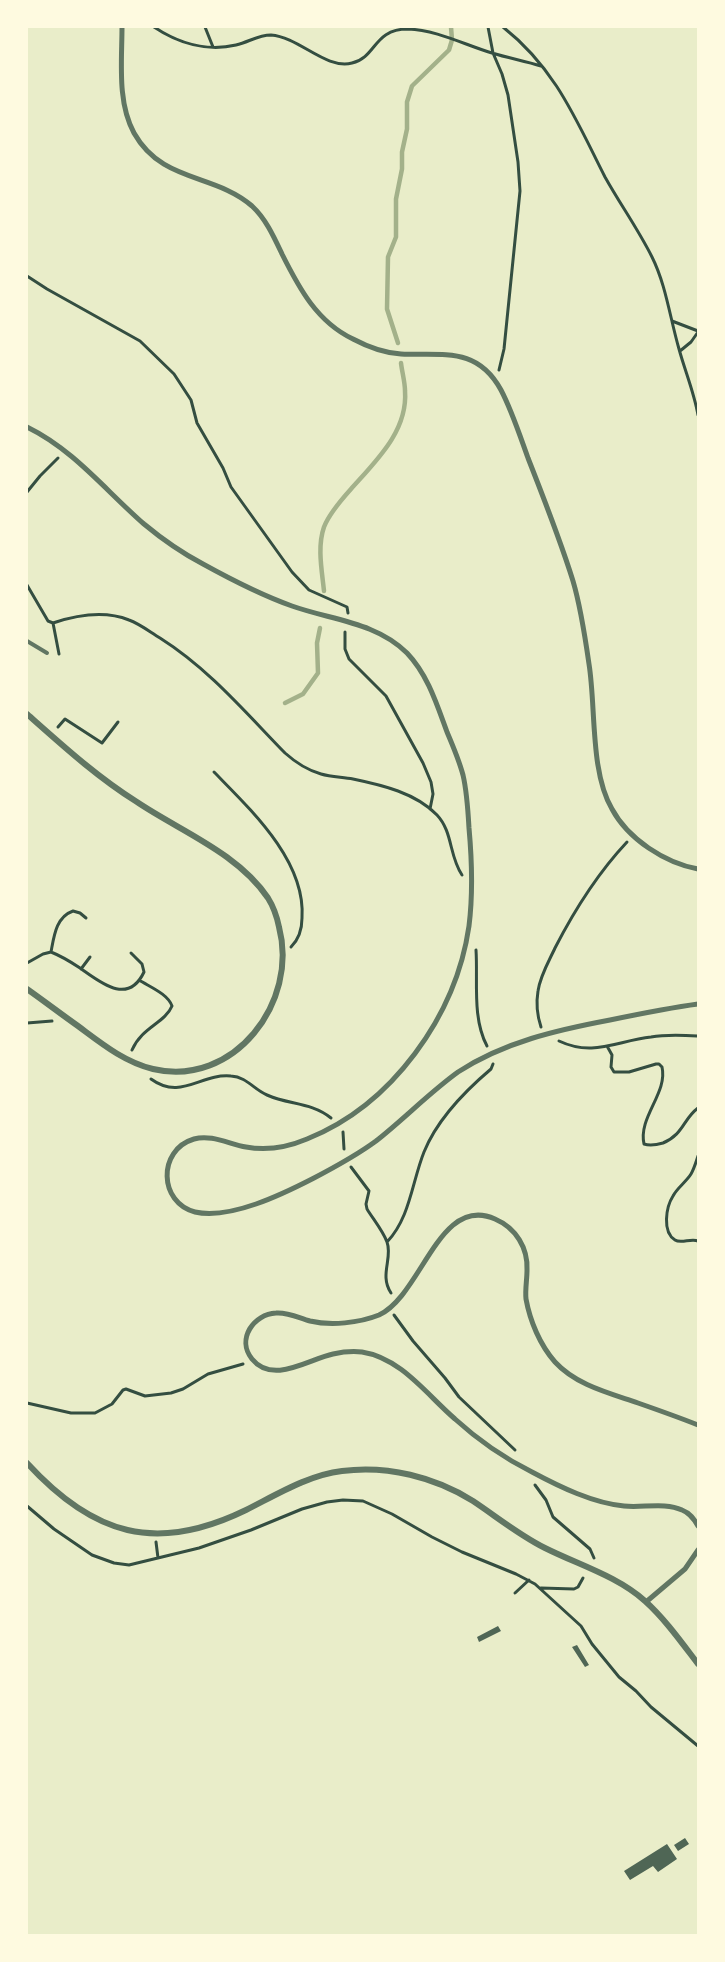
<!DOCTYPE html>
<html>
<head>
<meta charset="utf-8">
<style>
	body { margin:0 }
	#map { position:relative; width:725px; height:1962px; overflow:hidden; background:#e9edc9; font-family:Mulish,sans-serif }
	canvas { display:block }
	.frame { position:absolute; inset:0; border:28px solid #fefae0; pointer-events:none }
</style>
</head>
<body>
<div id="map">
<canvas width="725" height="1962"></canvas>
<div class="frame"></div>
</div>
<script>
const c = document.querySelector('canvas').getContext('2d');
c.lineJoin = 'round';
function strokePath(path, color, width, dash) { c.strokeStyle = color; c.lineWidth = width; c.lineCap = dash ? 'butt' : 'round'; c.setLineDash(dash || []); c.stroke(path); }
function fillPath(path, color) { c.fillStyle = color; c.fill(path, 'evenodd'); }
const stream = new Path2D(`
	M398,343L387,309L388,257L396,237V199L402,169V152L407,129V102L412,86L449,50L452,40L451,27
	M324,591C322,571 317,547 324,527C329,514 342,499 351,489C376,461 408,431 405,391C405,382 402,372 401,363
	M285,703L303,694L318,673L317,643L320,628`);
const building = new Path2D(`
	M498,1626L501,1631L479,1642L477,1637Z
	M577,1645L589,1665L585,1667L572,1647Z
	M685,1838L689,1844L678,1851L674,1845Z
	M667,1844L677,1859L658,1872L653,1866L630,1880L624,1871Z`);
const path = new Path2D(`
	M154,27C178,43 207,52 236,45C249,42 258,35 271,35C299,37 326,70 352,63C377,57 373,29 408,29C437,30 465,45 492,53C508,58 525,61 541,66
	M205,27L213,47
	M488,27L493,53L502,74L508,95L518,162L520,191L504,349L499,370
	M503,27C556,69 576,120 605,177C620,204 638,229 652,257C666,285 670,318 679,349C685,371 694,392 698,415
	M27,276L47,289L140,341L174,374L191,400L197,423L223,468L231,487L292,572L309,590L347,607L348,613
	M672,321L698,331
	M680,351L691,342L698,332
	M27,492L40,476L58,458
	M27,585L48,621L53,623L59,654
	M53,623C77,615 104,610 129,620C140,624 150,632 160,638C209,669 245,712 285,753C295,762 307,770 321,774C331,777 342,777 353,779C382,785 416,793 437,815C453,832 449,856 462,875
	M345,632V649L349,659L386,696L423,763L431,782L433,794L430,809
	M58,727L65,719L102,743L118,722
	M214,772C251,810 306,861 302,918C302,929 299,939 291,947
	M476,950C478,981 472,1018 487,1046
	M51,952C54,936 56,917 73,911L80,913L86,918
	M27,963L43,954L51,952C61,956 71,962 80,968C100,982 128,1006 144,972L142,964L131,953
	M81,969L90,957
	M27,1023L52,1021
	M541,1027C537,1015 536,1003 538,991C540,976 549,961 555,948C575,909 597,874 627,842
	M559,1041C593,1057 616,1041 651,1037C667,1034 682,1035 698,1036
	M607,1046L612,1055L611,1067L614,1072H629L656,1064H659L662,1067C668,1093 638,1117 644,1144C650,1146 656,1145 663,1143C684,1134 683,1119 698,1108
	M132,1050C142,1027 165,1023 172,1006C168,994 150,987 139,980
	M151,1079C181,1101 201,1073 231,1076C247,1077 253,1089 267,1095C289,1105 311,1102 331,1118
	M343,1132L344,1149
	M698,1156C696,1162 694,1169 691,1174C686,1182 677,1188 673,1196C666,1207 662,1232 675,1240C681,1244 691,1238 698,1241
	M351,1167L369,1191L366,1204L367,1209C373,1219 383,1231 387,1242C393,1258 379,1275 391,1293
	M387,1242C410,1218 412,1182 424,1152C437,1120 465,1091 491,1069L493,1064
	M394,1315L413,1341L445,1378L459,1397L515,1450
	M27,1403L71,1413H95L112,1404L123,1390L126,1389L145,1396L171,1393L183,1389L208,1374L243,1364
	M535,1485L546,1500L553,1517L590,1549L594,1558
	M27,1506L54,1529L92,1555L114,1563L129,1565L199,1548L251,1530L302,1509L327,1502L343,1500L363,1501L392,1514L432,1537L462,1552L516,1574L535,1584L581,1626L592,1644L619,1677L636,1691L651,1707L698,1746
	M156,1542L158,1558
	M541,1588L574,1589L578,1587L583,1578
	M515,1593L529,1580`);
const service = new Path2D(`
	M27,641L47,653`);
const pedestrian = new Path2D(`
	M122,27C122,61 117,102 134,133C162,183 214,173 252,206C266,219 274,237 282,254C299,288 317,322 353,339C368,347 384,353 401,354C443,356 477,346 501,390C512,411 520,436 528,458C544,499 560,539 573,581C581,608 585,636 589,664C596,707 590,772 612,809C628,839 665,863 698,869
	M27,427C74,450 105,490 144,524C162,539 182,553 203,564C232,580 261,595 292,606C331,620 376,622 407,653C428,675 437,705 447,732C453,746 459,760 463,775C467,792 468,810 469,828C472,861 473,894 469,926C456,1016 392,1105 307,1139C288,1147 267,1151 246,1147C229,1144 211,1134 194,1139C157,1150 159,1203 195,1212C230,1220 283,1194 314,1178C335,1167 357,1155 376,1141C404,1119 429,1093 458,1072C504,1042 557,1030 610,1020C639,1014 668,1008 698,1004
	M698,1425C678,1417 658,1410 638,1403C609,1393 576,1385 555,1362C540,1345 530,1321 526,1299C525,1289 527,1280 527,1270C528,1248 516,1228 495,1219C439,1194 422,1295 379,1315C359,1323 331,1326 310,1321C299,1318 288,1312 276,1313C254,1314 236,1339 252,1359C273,1385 309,1359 333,1354C342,1352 353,1351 362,1352C401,1358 427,1395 455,1419C478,1440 504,1458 532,1472C560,1487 593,1503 624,1506C643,1508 665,1502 682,1510C690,1513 694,1519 698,1526
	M646,1602L685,1569L698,1550`);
const minor = new Path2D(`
	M27,714C62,745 97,777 137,802C180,831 238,853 268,898C273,906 277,917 279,927C299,1002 234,1088 153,1069C124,1062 101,1043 78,1026C61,1014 44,1001 27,989
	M27,1463C93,1535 156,1554 246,1510C276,1495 308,1475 342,1471C387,1465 435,1477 473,1501C497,1517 519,1535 545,1548C579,1565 617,1576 645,1601C665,1619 682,1643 698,1664`);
strokePath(stream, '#a3b18a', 4.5);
fillPath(building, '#4f6655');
strokePath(path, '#344e41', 3);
strokePath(service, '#617663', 4);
strokePath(pedestrian, '#617663', 5);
strokePath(minor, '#617663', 6);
</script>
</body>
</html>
